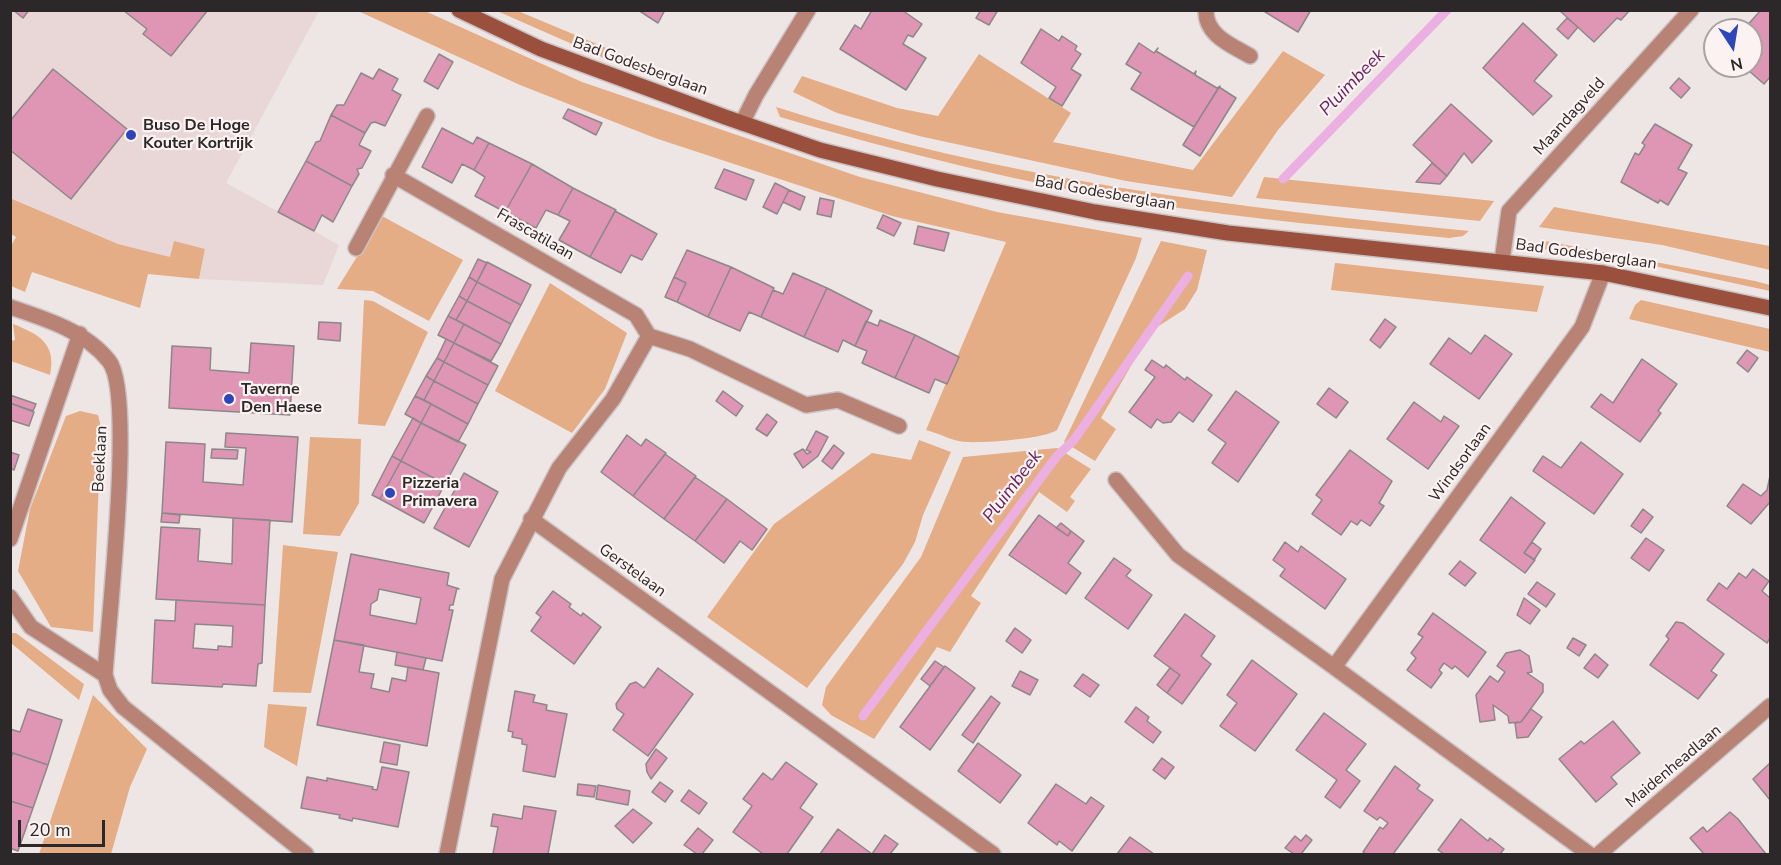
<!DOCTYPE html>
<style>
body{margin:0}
#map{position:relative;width:1781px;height:865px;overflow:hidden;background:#eee5e5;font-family:"Nunito Sans",sans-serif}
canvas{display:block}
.frame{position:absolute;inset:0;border:12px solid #2c2829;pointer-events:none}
.north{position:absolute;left:1703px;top:18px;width:60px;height:60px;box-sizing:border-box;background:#fcf2f2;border:2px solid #a9a1a2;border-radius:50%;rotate:168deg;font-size:16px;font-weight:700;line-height:24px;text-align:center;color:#2c2829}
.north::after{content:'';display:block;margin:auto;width:21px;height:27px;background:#2e46b7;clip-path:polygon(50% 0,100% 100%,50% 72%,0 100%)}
.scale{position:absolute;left:18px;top:820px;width:87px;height:27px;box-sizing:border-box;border:3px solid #2c2829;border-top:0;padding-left:8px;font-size:18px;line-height:21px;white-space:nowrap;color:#2c2829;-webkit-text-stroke:4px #fcf2f2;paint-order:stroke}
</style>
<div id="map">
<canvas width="1781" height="865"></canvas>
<div class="frame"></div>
<div class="north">N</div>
<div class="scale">20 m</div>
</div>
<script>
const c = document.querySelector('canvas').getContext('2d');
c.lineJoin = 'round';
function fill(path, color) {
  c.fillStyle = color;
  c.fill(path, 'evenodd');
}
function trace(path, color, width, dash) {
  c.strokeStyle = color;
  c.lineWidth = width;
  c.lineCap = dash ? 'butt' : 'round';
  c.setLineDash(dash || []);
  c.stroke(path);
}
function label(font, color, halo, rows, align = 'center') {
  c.font = font + ' "Nunito Sans",sans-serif';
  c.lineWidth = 4.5;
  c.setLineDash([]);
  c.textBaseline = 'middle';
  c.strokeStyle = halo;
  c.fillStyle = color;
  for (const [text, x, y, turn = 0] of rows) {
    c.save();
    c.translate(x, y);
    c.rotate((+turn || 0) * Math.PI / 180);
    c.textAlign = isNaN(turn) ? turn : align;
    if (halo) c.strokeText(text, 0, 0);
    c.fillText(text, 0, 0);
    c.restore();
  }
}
const built = new Path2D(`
 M11,11H319L226,183L339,245L323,285L199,279L205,249L170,258L118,244L11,198Z`);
const green = new Path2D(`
 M358,11H425L582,82L860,177L997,212L1142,238L1136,258L1057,430C1044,439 985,443 966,442C954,442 939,433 926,430L1006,242L892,216L655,138L520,85Z
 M497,11H518L635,60L629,69Z
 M1283,51L1325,75L1278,130L1232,197L1126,181L919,136L837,113L793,92L802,76L897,108L938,116L979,54L1071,113L1053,142L1193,170Z
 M776,107C1004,180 1232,207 1469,231L1463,236L1449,238C1349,228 1250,219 1151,204C1025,184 902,153 780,117Z
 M1264,177L1283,179L1494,201L1480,221L1256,198Z
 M10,198L118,244L170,257L174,241L205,249L199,279L148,274L140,308L32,272L25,292L11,286V246L16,237L11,234Z
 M1554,207L1770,246V270L1662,245L1539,227Z
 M382,216L463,260L429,321L373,291L337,289Z
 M1161,241L1207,250L1197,290L1185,309L1151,331L1101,418L1116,429L1095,461L1064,442Z
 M1545,241L1755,281L1770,285V291L1650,265L1543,249Z
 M1335,263H1336L1544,286L1537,312L1331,290Z
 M550,283L627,333L605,389L572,433L495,391Z
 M364,300L373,301L428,332L385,426L358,424Z
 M1641,300L1770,329V352L1629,319L1635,305Z
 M13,324C38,334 57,343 50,375L11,361V341L15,340Z
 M80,411L98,415L101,427L93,632L51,627L18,571L30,509L66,416Z
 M310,437L361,439L359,503L340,536L303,534Z
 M919,440L951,452L923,515L915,542L903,564L807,688L707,617L774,524L872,453L911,460Z
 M1057,448L1091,469L1070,497L1075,501L1067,512L1039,492L971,596L981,603L950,652L937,647L874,739L831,715L822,705L826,687L921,557L963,457Z
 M283,545L338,552L311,693L273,692Z
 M11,633H16L84,684L79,700L11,643Z
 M93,695L147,749L130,787L111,854H39Z
 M268,704L307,707L297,766L264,747Z`);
const stream = new Path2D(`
 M1283,179L1447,10
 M863,716L1057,456L1074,440L1188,276`);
const building = new Path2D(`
 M13,10H29L23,18Z
 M123,10H208L171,56L143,34L147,29Z
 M638,10H665L658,23Z
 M872,10H902L922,24L913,37L908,35L903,44L926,58L906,90L840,49L855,25L861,29Z
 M981,10H998L989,25L976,18Z
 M1262,10H1311L1298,32Z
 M1559,10H1630L1621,20L1617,18L1594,42Z
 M1761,10H1770V77L1764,84L1748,70L1762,54L1751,45V30H1743Z
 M1567,18L1578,27L1568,39L1557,29Z
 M1523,23L1557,55L1534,81L1552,96L1533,115L1483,68Z
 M1041,29L1059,41L1062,36L1077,46L1075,50L1081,54L1071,69L1081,75L1062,106L1049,98L1056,87L1021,63Z
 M1139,43L1154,53L1158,48L1156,51L1194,74L1196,71L1195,75L1217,88L1220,86L1194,127L1131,89L1141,73L1126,64Z
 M439,54L453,62L438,89L424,81Z
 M53,69L127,129L71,199L10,150V121Z
 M379,69L398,79L392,90L401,95L385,126L375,122L371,123L365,133L331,115L337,105H344L361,73L373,79Z
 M1679,78L1690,88L1681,98L1670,88Z
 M1219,87L1236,98L1200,156L1183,145Z
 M1451,104L1492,141L1472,163L1464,153L1447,176L1413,145Z
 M568,109L602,123L596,135L563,118Z
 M331,115L365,133L359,145L371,151L362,168L357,169L359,174L352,186L306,161L316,142L320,141Z
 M1655,124L1692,145L1678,169L1687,173L1668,205L1660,200L1658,203L1621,182L1635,153L1639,155L1645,145L1642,143Z
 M442,128L473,144L477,137L489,143L474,170L462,164L452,183L422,167Z
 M489,143L532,164L505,212L475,196L485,177L474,170Z
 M306,161L352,186L333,222L322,215L314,231L278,212Z
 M1432,163L1447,176L1440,184L1416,182Z
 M532,164L573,188L558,215L546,210L536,228L505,212Z
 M724,169L754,180L746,200L715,188Z
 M775,183L789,190L777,214L763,207Z
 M573,188L616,210L590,257L559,240L570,221L558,215Z
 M789,190L805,197L800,210L783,202Z
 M820,198L834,201L831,217L817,214Z
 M615,211L657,234L642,260L631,255L621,273L590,257Z
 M883,215L901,223L894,236L877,228Z
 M918,226L949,233L944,251L914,244Z
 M687,250L731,267L708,317L677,302L686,283L674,277Z
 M478,259L487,263L477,282L469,277Z
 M487,262L531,285L521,305L477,282Z
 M731,267L774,288L761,317L749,312L740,331L708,317Z
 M793,273L827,288L804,337L761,317L773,290L783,294Z
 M469,277L477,282L467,301L459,296Z
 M674,277L686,283L677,302L665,297Z
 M477,282L521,305L511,324L467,301Z
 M827,288L872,311L855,346L843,340L838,352L804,337Z
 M459,296L467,301L456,320L448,316Z
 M467,301L511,324L501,344L456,320Z
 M448,316L464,324L454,343L438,335Z
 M1385,319L1396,327L1380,348L1370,340Z
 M880,320L915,335L895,378L862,363L867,351L855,346L866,321L878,326Z
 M319,322L341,323L340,341L318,339Z
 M464,324L501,344L491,361L454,343Z
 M915,335L959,357L947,384L935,379L929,393L895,378Z
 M1485,335L1512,354L1479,399L1430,364L1449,338L1471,354Z
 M446,339L454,343L444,362L437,358Z
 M251,343L294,346L290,415L169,408L172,346L211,348L210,370L249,373Z
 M454,343L498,366L488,385L444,362Z
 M1747,350L1758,358L1748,372L1737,363Z
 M437,358L444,362L434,381L426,376Z
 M1642,359L1677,384L1658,411L1661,413L1640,442L1591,407L1601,394L1613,403Z
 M1152,360L1164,368L1166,365L1185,380L1187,377L1212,395L1193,422L1179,412L1171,422L1163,423L1157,419L1151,428L1129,412L1155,377L1145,370Z
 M444,362L488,385L478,404L434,381Z
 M426,376L434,381L424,400L415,396Z
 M434,381L478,404L468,424L424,400Z
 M1329,388L1348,402L1336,418L1317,404Z
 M723,391L743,406L736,416L716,401Z
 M1236,391L1279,422L1238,482L1212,463L1226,443L1208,430Z
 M10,395L36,404L33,411L10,403Z
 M415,396L431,404L421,423L405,414Z
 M1414,402L1441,422L1444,416L1459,426L1428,469L1387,439Z
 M10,403L34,412L29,426L10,420Z
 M431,404L468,424L458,442L421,423Z
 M767,414L777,422L767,436L756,429Z
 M413,418L421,423L401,461L392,456Z
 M421,423L466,445L445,484L401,461Z
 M816,431L828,437L818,456L803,468L794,454L803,449L807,454L811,452L806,450Z
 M226,433L298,437L292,522L162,513L166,442L205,444L203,482L243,485L246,448L225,447Z
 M627,435L641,446L646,439L666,453L633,496L601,472Z
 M1581,442L1623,474L1594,514L1533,471L1543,456L1561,468Z
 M834,445L844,453L832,469L822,461Z
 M212,449L238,450L237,459L211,458Z
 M1350,450L1392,481L1379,503L1384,506L1370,526L1361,520L1357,525L1351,521L1341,535L1312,514L1322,500L1316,495Z
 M10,452L19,455L14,470L10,468Z
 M665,454L696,476L664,519L633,496Z
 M392,456L401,461L380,499L372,495Z
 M401,461L445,484L424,523L380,499Z
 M464,473L498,492L469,547L434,528Z
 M1770,476V502L1751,524L1727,506L1743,484L1761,496L1767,490Z
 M695,477L727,499L695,541L664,519Z
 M1511,497L1545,523L1524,553L1535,560L1525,573L1480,540Z
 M727,499L767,529L752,550L740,541L724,563L695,541Z
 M1643,509L1653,517L1641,533L1631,526Z
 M162,513L180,515L179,523L161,522Z
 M1039,515L1068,536L1071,531L1084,541L1068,563L1081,573L1066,594L1009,555Z
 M233,518L270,520L265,605L156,599L161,527L200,529L198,561L232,564Z
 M1061,523L1071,531L1068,536L1056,528Z
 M1646,538L1664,550L1649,571L1631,558Z
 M1285,542L1298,552L1301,546L1346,579L1325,609L1280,576L1285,569L1273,560Z
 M1532,542L1541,549L1534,560L1524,553Z
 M351,554L449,573L447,585L459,589L457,588L453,605H450L449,610H453L442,661L334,640ZM379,589L421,598L416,624L370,615L371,604L377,600Z
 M1114,558L1131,570L1126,576L1152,595L1128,629L1085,598Z
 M1460,561L1476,573L1465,586L1449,574Z
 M1753,569L1769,581L1762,591L1770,598V638L1767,643L1707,600L1719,583L1727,589L1739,573L1746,578Z
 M1537,582L1555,594L1546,607L1528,594Z
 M553,591L571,604L569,607L581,616L583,613L601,627L574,664L531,631L541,617L536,613Z
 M1524,598L1540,610L1530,624L1517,615Z
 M176,600L265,605L262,663L258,664L256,686L223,684L222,687L152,683L155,620L175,621ZM195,624L233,626L232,647L218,646V650L193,648Z
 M1433,613L1486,652L1468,677L1455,666L1452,669L1444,663L1439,670L1442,673L1431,688L1407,670L1416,658L1411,653L1423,637L1418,634Z
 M1185,614L1215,636L1201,656L1211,664L1182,704L1167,693L1180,675L1154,656Z
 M1676,622L1683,623L1724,654L1711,671L1717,675L1698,699L1650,665L1669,639L1666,636Z
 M1015,628L1031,640L1022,653L1006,641Z
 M1573,638L1586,645L1579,656L1567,648Z
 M334,640L364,645L359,672L374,674L371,688L389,692L392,678L406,681L408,667L439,673L427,746L317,725Z
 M1520,650L1529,656L1532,672L1527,673L1543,684V692L1521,722L1509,723L1508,716L1493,705L1495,720L1480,722L1476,695L1490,676L1498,682L1505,672L1497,666L1506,653Z
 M397,652L426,658L423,670L395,665Z
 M1595,654L1608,665L1598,678L1584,668Z
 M1252,660L1297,694L1255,751L1220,726L1237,703L1227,695Z
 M935,661L944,667L930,686L921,679Z
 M945,666L975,688L930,750L900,727Z
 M658,668L693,694L648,756L613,730L624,714L617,709L616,704L630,684L636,682L644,688Z
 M1170,668L1180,675L1167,693L1157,685Z
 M1020,671L1038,680L1030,695L1012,686Z
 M1083,674L1099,685L1090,697L1074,686Z
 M515,691L535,695L533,702L547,705L546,710L567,714L555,777L523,771L527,745L522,744V739L512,737L513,732L508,731Z
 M991,696L1000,703L973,743L962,735Z
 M1136,707L1149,717L1147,721L1161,732L1153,743L1125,722Z
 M28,709L62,720L48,765L10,752V729L20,732Z
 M1531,709L1542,717L1528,737L1517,738L1515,723L1521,722Z
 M1324,713L1366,744L1346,770L1360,781L1340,808L1325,797L1337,780L1296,750Z
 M1613,721L1640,753L1611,777L1617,784L1596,802L1559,759L1581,741L1584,744Z
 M384,742L400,745L397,765L380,762Z
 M978,743L1021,775L1000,803L958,771Z
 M656,749L667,758L651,779L647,772L646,764Z
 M13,753L48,765L33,808L10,801V760Z
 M1162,758L1174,767L1165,779L1153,770Z
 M786,762L817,784L800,808L813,817L787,854H763L733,832L752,806L743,799L763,773L772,780Z
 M1770,763V800L1753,779Z
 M1395,766L1420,785L1417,789L1433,800L1393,854H1366L1363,852L1380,827L1383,829L1388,823L1380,817L1377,820L1364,811Z
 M382,767L409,772L398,827L353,818L352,821L339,818L340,815L301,808L307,777L327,781V778L373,787L372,789L377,790Z
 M660,782L673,791L665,802L652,792Z
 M578,784L596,786L594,797L577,795Z
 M1056,784L1086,804L1091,797L1104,806L1072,851L1059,841L1057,845L1028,823Z
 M598,785L630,791L628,805L596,799Z
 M689,790L707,803L699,814L681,801Z
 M10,801L33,808L18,851L10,848Z
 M524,806L556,811L548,854H493L498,827L491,826L493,814L522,819Z
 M633,809L652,823L633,843L615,826Z
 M1730,812L1738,819L1766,854H1704L1690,838L1703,827L1707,832Z
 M1461,819L1488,841L1490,838L1504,849L1500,854H1444L1438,850Z
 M698,828L713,840L702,854H697L684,845Z
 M838,829L872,854L885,835L898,844L890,854H820Z
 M1306,835L1312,840L1301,854H1294L1285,848L1295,836L1301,841Z
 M1130,837L1154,854H1117Z`);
const street = new Path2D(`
 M1206,10C1205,35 1231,45 1250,56
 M742,123L756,95L808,10
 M393,175L636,315L649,336
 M356,248L427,116
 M1502,261L1509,211L1691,10
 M10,307C46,319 85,331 109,361C135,393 108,622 105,675L110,690L123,707L306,854
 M1116,480L1178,555L1334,667
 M531,519L993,854
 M10,539L80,334
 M10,597L31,627L105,675
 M447,854L502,579L559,468L613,399L649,336L690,349L806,405L838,400L899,426
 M1589,854L1334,667L1582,327L1603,273
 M1599,854L1770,706`);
const secondary = new Path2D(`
 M459,10L541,49L725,117L820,150L937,179L1095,212L1228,233L1603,273L1770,308`);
const markers = [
 [131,135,6,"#2e46b7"],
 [229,399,6,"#2e46b7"],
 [390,493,6,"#2e46b7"]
];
const streetNames = [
 ["Bad Godesberglaan",640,67,20],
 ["Maandagveld",1570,117,-48],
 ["Bad Godesberglaan",1105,194,10],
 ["Frascatilaan",535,235,30],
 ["Bad Godesberglaan",1586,255,8],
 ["Beeklaan",101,459,-87],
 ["Windsorlaan",1461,463,-54],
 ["Gerstelaan",632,571,36],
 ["Maidenheadlaan",1674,767,-40]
];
const poiNames = [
 ["Buso De Hoge",143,126],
 ["Kouter Kortrijk",143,144],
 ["Taverne",241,390],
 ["Den Haese",241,408],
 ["Pizzeria",402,484],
 ["Primavera",402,502]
];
const waterNames = [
 ["Pluimbeek",1353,83,-46],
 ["Pluimbeek",1013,487,-53]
];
fill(built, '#e9d7d8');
fill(green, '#e4ad86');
trace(stream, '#ebb0e1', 9);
fill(building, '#de96b4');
trace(building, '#8e8789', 1.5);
trace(street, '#cbc3c3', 18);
trace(secondary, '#cbc3c3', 18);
trace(street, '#b88275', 15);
trace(secondary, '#9b503d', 15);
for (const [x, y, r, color] of markers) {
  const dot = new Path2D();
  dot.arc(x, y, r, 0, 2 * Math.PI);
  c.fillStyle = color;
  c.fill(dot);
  trace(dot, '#fcf2f2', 2);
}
label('16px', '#2c2829', '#fcf2f2', streetNames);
label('bold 16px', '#2c2829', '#fcf2f2', poiNames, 'left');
label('italic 18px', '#621f5b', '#fcf2f2', waterNames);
</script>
